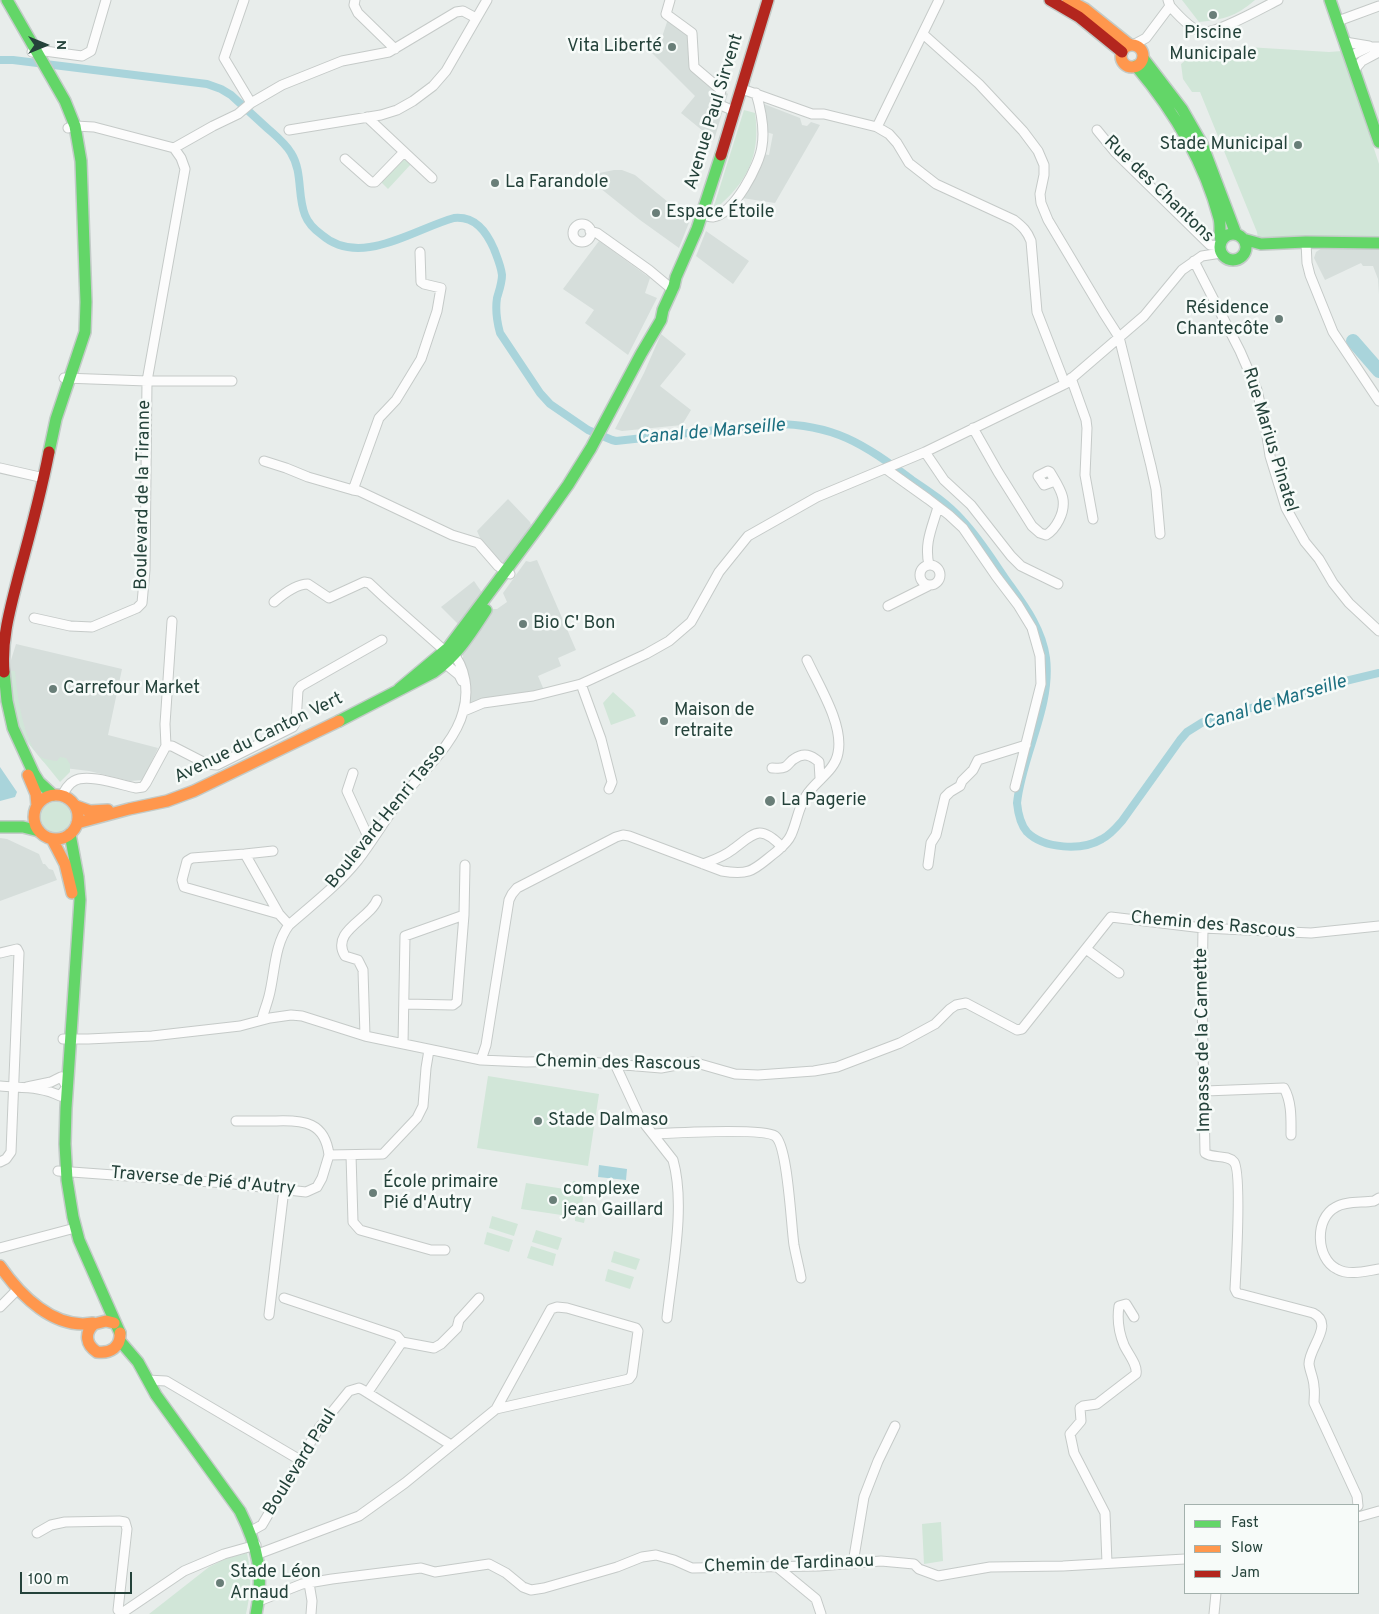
<!DOCTYPE html>
<meta charset="utf-8">
<style>
body{margin:0}
#map{position:relative;width:1379px;height:1614px;overflow:hidden;background:#e8edeb;font-family:Overpass,sans-serif}
canvas{display:block}
.legend{position:absolute;left:1184px;top:1504px;width:175px;height:90px;box-sizing:border-box;background:#f7fbf9;border:1px solid #a3b1ad;margin:0;padding:6px 9px;list-style:none;font-size:15px;color:#24423a}
.legend li{display:flex;align-items:center;gap:10px;height:25px}
.legend b{width:25px;border:1px solid #a3b1ad}
.north{position:absolute;left:20px;top:20px;width:50px;height:50px;-webkit-text-stroke:4px #f7fbf9;paint-order:stroke;rotate:90deg;font-size:14px;font-weight:700;line-height:20px;text-align:center;color:#24423a}
.north::after{content:'';display:block;margin:auto;width:18px;height:22px;background:#24423a;clip-path:polygon(50% 0,100% 100%,50% 72%,0 100%)}
.scale{position:absolute;left:20px;top:1572px;width:112px;height:22px;box-sizing:border-box;border:2px solid #24423a;border-top:0;padding-left:6px;font-size:15px;line-height:18px;white-space:nowrap;color:#24423a;-webkit-text-stroke:4px #f7fbf9;paint-order:stroke}
</style>
<div id="map">
<canvas width="1379" height="1614"></canvas>
<ul class="legend">
<li><b style="height:6px;background:#63d668"></b>Fast</li>
<li><b style="height:6px;background:#ff974d"></b>Slow</li>
<li><b style="height:6px;background:#b3261e"></b>Jam</li>
</ul>
<div class="north">N</div>
<div class="scale">100 m</div>
</div>
<script>
const c = document.querySelector('canvas').getContext('2d');
c.lineJoin = 'round';
function fill(path, color) {
  c.fillStyle = color;
  c.fill(path, 'evenodd');
}
function trace(path, color, width, dash) {
  c.strokeStyle = color;
  c.lineWidth = width;
  c.lineCap = dash ? 'butt' : 'round';
  c.setLineDash(dash || []);
  c.stroke(path);
}
function label(font, color, halo, rows, align = 'center') {
  c.font = font + ' Overpass,sans-serif';
  c.lineWidth = 5;
  c.setLineDash([]);
  c.textBaseline = 'middle';
  c.strokeStyle = halo;
  c.fillStyle = color;
  for (const [text, x, y, turn = 0] of rows) {
    c.save();
    c.translate(x, y);
    c.rotate((+turn || 0) * Math.PI / 180);
    c.textAlign = isNaN(turn) ? turn : align;
    if (halo) c.strokeText(text, 0, 0);
    c.fillText(text, 0, 0);
    c.restore();
  }
}
const built = new Path2D(`
 M670,13L696,31L699,67L728,94L714,140L681,113L695,96L651,52L662,42L663,34Z
 M764,104L800,118L802,125L807,126L811,122L820,125L775,203L742,198L756,176L763,154L769,155L773,134L766,132Z
 M614,170H622L635,175L690,220L679,248L640,220L585,176Z
 M706,231L749,261L733,284L696,256Z
 M599,241L650,278L645,293L657,298L628,355L585,323L594,310L563,289Z
 M1379,247V294L1378,279L1373,266H1363L1361,263L1325,280L1314,258L1316,252L1322,248Z
 M661,334L686,354L660,386L691,410L682,425L622,431L615,429L644,373Z
 M508,499L530,522L531,525L503,566L482,542L477,531Z
 M537,560L576,650L558,658L561,666L538,676L544,690L494,697L475,704L469,702V679L463,659V652L492,609H497L507,602L503,593L526,561L530,562Z
 M474,581L483,594L471,611L458,624L441,607Z
 M16,644L122,669L108,735L158,748L143,780L130,781L89,771L48,766L41,759L21,734L14,704L9,671H11V660Z
 M0,838L7,839L39,854L43,864H45L49,869L53,870L57,880L0,901Z`);
const green = new Path2D(`
 M1182,0H1255C1235,17 1225,19 1199,22Z
 M1247,47L1329,52L1342,51L1379,164V237L1299,236L1258,238L1257,232L1200,92H1192L1183,79L1181,64L1192,55L1215,50Z
 M744,110L755,113C761,156 747,183 714,210L713,209Z
 M405,155L412,163L388,189L380,181Z
 M9,671H15C17,693 23,743 41,757C45,760 52,760 57,761L60,757L66,758L70,764V772L60,782L21,734L14,704Z
 M613,692L633,710L636,716L611,725L603,703Z
 M41 817a15 15 0 1 1 30 0a15 15 0 1 1-30 0Z
 M488,1076L599,1094L588,1166L477,1148Z
 M573,1181L579,1182L578,1191L584,1192L580,1217L585,1218L584,1223L575,1221V1217L521,1209L526,1183L571,1190Z
 M492,1216L518,1224L514,1236L489,1228Z
 M536,1230L562,1238L558,1250L532,1242Z
 M487,1232L513,1240L509,1252L484,1244Z
 M531,1246L556,1254L553,1266L527,1258Z
 M614,1251L640,1259L636,1270L611,1262Z
 M608,1269L634,1277L630,1289L605,1281Z
 M941,1522L943,1561L924,1564L922,1524Z
 M247,1553C252,1576 251,1591 246,1614H149L209,1567L225,1559Z`);
const water = new Path2D(`
 M0,767L17,792L15,797L0,801Z
 M599,1165L627,1169L626,1180L598,1177Z`);
const canal = new Path2D(`
 M0,60H13L207,84L221,89L231,95C243,106 255,117 267,128C276,136 285,143 291,153C303,172 297,195 305,215C308,223 315,230 322,235C360,268 414,229 454,218C475,216 486,231 494,249C497,257 501,266 502,275C502,283 499,291 497,298C495,311 497,322 500,333L540,393L550,404L588,430L612,440L616,441L771,424C833,423 864,444 912,480C930,492 948,504 962,520C980,539 993,561 1007,581C1024,605 1042,628 1046,658C1052,707 1022,755 1017,803C1018,813 1020,824 1027,832C1044,849 1082,851 1102,839C1110,835 1116,828 1122,821L1180,740L1187,732L1203,722L1333,684L1379,673`);
const river = new Path2D(`
 M1353,341L1379,371`);
const street = new Path2D(`
 M244,0L224,58L251,103
 M355,0L354,5L358,13L395,49
 M670,0L666,14L692,33L694,67L721,90L718,104L734,111
 M1170,6C1177,14 1193,31 1203,32C1216,34 1264,7 1278,0
 M1338,21L1379,6
 M923,34L979,84L1023,131L1038,151L1044,165V175L1040,194L1041,203L1048,220L1103,312L1119,337L1151,466L1156,489L1160,534
 M1345,42L1369,46
 M1133,45L1146,38L1170,6L1168,0
 M32,52L37,50L82,56L91,51L106,0
 M1350,56L1369,47H1379
 M1355,69L1362,61L1379,52
 M742,89L812,114H824L877,127L889,134L897,143L909,163L936,184L1014,220C1023,227 1027,231 1031,241L1037,312L1065,384
 M367,117L432,178
 M877,127L939,0
 M68,128L75,126L94,127L174,148L213,126L238,114L251,103L282,85L342,61L389,52L456,12L463,11L476,18
 M289,130L381,115L397,110L413,101L433,86L446,71L487,0
 M1097,130L1115,152L1210,245L1220,246
 M174,148L181,158L185,169L147,381H232
 M345,159L371,182H375L404,152
 M702,214C706,216 709,217 713,217C733,215 760,165 762,146C765,129 761,110 756,93
 M573 233a9 9 0 1 1 18 0a9 9 0 1 1-18 0Z
 M590,231L597,233L649,270L673,290
 M1306,242L1307,263L1310,275L1333,332L1379,401
 M420,252L421,282L424,284L441,288L437,311L421,359L396,400L379,418L353,490L359,491L452,535L478,543L498,566L510,574
 M1194,261L1240,351L1257,390L1266,430L1270,456L1286,508L1305,542L1319,559L1333,583L1349,603L1379,631
 M1071,378L1086,420L1087,428L1085,475L1093,519
 M973,428L998,472L1032,526L1040,533L1046,535C1053,531 1056,526 1059,520C1069,500 1060,489 1050,472L1048,471L1038,476L1044,485L1055,481
 M925,452L944,480L971,505L1011,556L1021,566L1058,584
 M264,461L286,468L308,477L353,490
 M0,468L44,478
 M886,469L928,499L949,515L963,528L996,576L1018,605L1032,628L1040,656L1041,684L1015,787
 M920 575a10 10 0 1 1 20 0a10 10 0 1 1-20 0Z
 M929,565C924,543 932,528 938,507
 M274,602C282,595 296,584 308,584L329,598L364,582L369,583L385,598L445,651
 M888,606L928,586
 M34,618L70,626L92,627L137,608L142,603L145,570L147,381L64,378
 M442,661L459,675L462,681
 M581,684L601,739L612,782L609,789
 M464,711L483,703L533,696L581,684L646,654L669,641L691,622L719,572L748,536L817,497L925,452L1065,384L1144,316L1182,270L1202,256L1221,253
 M166,746H172L207,764L217,765L293,727L296,722L298,690L301,686L382,640
 M772,768C777,768 781,769 785,767C789,765 790,761 794,759C804,752 811,755 819,762L820,778
 M353,773L347,791L370,841
 M62,796C65,790 68,784 74,781C87,773 121,785 136,788L143,787L146,783L166,746L165,724L172,621
 M245,854L273,851
 M703,864C713,860 723,857 732,850C754,834 759,823 782,847
 M928,865L931,843L936,835L945,797L950,792L960,786L962,781L973,770L978,760L1026,745
 M279,914L184,887L182,880L187,861L192,858L245,854L279,914L289,925
 M1203,928L1202,998L1205,1153C1213,1159 1227,1154 1234,1162C1242,1171 1236,1270 1235,1289L1237,1293L1313,1313C1335,1324 1309,1347 1309,1364C1310,1372 1314,1379 1314,1387C1315,1392 1314,1398 1314,1403L1357,1496L1358,1506
 M1086,949L1119,973
 M0,953L17,949L19,953L11,1152L6,1159L0,1162
 M405,1004L453,1005L457,1002L464,915L465,865
 M262,1019C264,1011 267,1004 269,996C275,973 274,945 289,925C313,904 338,885 358,860C374,839 387,816 404,795C423,771 455,743 463,712C469,692 466,667 451,651
 M365,1036L363,970L358,960L345,956C330,931 370,919 377,900
 M63,1039H88L152,1036L240,1026L270,1018L291,1015L302,1016L365,1036L481,1060L526,1062L576,1061L661,1068L693,1062L735,1074L758,1075L814,1071L837,1067L900,1043L935,1024L950,1009L956,1005L966,1003L1017,1030L1022,1029L1111,917L1203,928L1311,933L1379,926
 M403,1044L405,936L464,915
 M481,1060L486,1045L509,900L512,894L517,888L616,837L623,835L629,836L722,871C752,876 754,869 776,852C782,847 788,842 791,835C797,822 798,808 806,796C815,781 835,771 838,753C844,725 819,686 807,660
 M615,1064L640,1118L673,1160C686,1206 672,1271 667,1318
 M0,1086C20,1088 41,1086 60,1096L67,1087L61,1077L51,1082L27,1087
 M1205,1091L1284,1088C1292,1102 1291,1120 1291,1135
 M236,1121C249,1121 263,1121 276,1121C304,1120 325,1122 329,1155
 M653,1134C672,1133 763,1128 775,1136C788,1145 791,1226 794,1245C796,1256 799,1267 801,1278
 M351,1155L353,1222L360,1230L431,1250H445
 M58,1171L225,1183L306,1192L317,1187L322,1178L329,1155L383,1154L417,1118L423,1106L426,1068L429,1050
 M1379,1198L1374,1201C1362,1203 1346,1201 1336,1207C1314,1218 1316,1259 1337,1269C1349,1276 1366,1271 1379,1269
 M0,1248L75,1228
 M284,1298L397,1336L402,1342
 M0,1307L14,1293
 M269,1315L284,1189
 M147,1380L166,1381L300,1460
 M368,1392L402,1342L434,1348L441,1344L457,1328L459,1320L479,1298
 M1358,1517L1379,1511
 M251,1531L262,1525L319,1428L349,1391L359,1388L363,1390L451,1445
 M37,1533L51,1525L65,1522L119,1521L125,1522L127,1529L118,1610L120,1612L122,1613L184,1571L224,1554L256,1545
 M258,1554L359,1516L405,1483L496,1409L551,1309L557,1307L567,1308L636,1328L638,1331L632,1375L629,1379L496,1409
 M853,1563L864,1497L878,1461L895,1426
 M1107,1563L1105,1513L1074,1453L1070,1434L1081,1421L1080,1408L1083,1406L1097,1404L1136,1374C1138,1365 1128,1354 1124,1345C1119,1333 1117,1319 1119,1306L1126,1304L1134,1317
 M776,1566L816,1599L821,1614
 M309,1583L312,1601L311,1614
 M259,1601L302,1584L332,1579L421,1568L435,1572L489,1564L506,1573L523,1587L531,1590L544,1588L617,1567L642,1557L656,1555L674,1560L692,1568L819,1566L881,1561L914,1564L919,1569L938,1576L990,1567L1063,1566L1185,1559
 M1214,1614L1216,1593`);
const fast = new Path2D(`
 M7,0L65,101L75,126L81,161L86,302L85,332L56,419L49,452
 M1330,0L1379,142
 M1143,58L1182,109L1202,144L1236,234
 M1136,66C1174,111 1204,161 1219,218C1221,225 1219,233 1221,241
 M1220 247a13 13 0 1 1 26 0a13 13 0 1 1-26 0Z
 M1243,239L1261,244L1306,242L1379,243
 M4,672L7,701L13,728L34,774L39,782L53,795
 M399,689L448,648L539,526L568,485L591,448L641,354L661,320L663,310L674,286L676,277L697,229L721,155
 M339,721L434,672C457,656 471,633 486,610
 M0,827H23L39,831
 M70,834L78,877L80,900L66,1108L65,1144L67,1180L73,1217L79,1240L120,1333
 M120,1341L138,1362L156,1395L240,1511C258,1547 264,1574 256,1614`);
const slow = new Path2D(`
 M1068,0L1085,9L1130,45
 M1121 56a11 11 0 1 1 22 0a11 11 0 1 1-22 0Z
 M28,775L36,794L37,806
 M34 817a22 22 0 1 1 44 0a22 22 0 1 1-44 0Z
 M76,806L90,811L108,810
 M77,823L129,809L167,801L194,791L339,721
 M52,839L65,864L72,893
 M0,1266C20,1295 54,1330 93,1323
 M114,1323L106,1321L94,1324C84,1333 86,1345 97,1352C110,1354 121,1347 120,1333`);
const jam = new Path2D(`
 M1050,0L1079,17L1122,52
 M721,155L768,0
 M4,672C1,638 11,606 19,574C30,534 41,493 49,452`);
const markers = [
 [1213,15,5,"#697e78"],
 [672,47,5,"#697e78"],
 [1298,145,5,"#697e78"],
 [495,183,5,"#697e78"],
 [656,213,5,"#697e78"],
 [1279,319,5,"#697e78"],
 [523,624,5,"#697e78"],
 [53,689,5,"#697e78"],
 [664,721,5,"#697e78"],
 [770,801,6,"#697e78"],
 [538,1121,5,"#697e78"],
 [373,1193,5,"#697e78"],
 [553,1200,5,"#697e78"],
 [220,1583,5,"#697e78"]
];
const poiNames = [
 ["Piscine",1213,34,"center"],
 ["Municipale",1213,55,"center"],
 ["Vita Liberté",662,47,"right"],
 ["Stade Municipal",1288,145,"right"],
 ["La Farandole",505,183],
 ["Espace Étoile",666,213],
 ["Résidence",1269,309,"right"],
 ["Chantecôte",1269,330,"right"],
 ["Bio C' Bon",533,624],
 ["Carrefour Market",63,689],
 ["Maison de",674,711],
 ["retraite",674,732],
 ["La Pagerie",781,801],
 ["Stade Dalmaso",548,1121],
 ["École primaire",383,1183],
 ["Pié d'Autry",383,1204],
 ["complexe",563,1190],
 ["jean Gaillard",563,1211],
 ["Stade Léon",230,1573],
 ["Arnaud",230,1594]
];
const streetNames = [
 ["Avenue Paul Sirvent",715,112,-73],
 ["Rue des Chantons",1158,190,44],
 ["Rue Marius Pinatel",1269,440,73],
 ["Boulevard de la Tiranne",144,495,-89],
 ["Avenue du Canton Vert",259,739,-26],
 ["Boulevard Henri Tasso",387,817,-51],
 ["Chemin des Rascous",1213,926,5],
 ["Impasse de la Carnette",1204,1040,-91],
 ["Chemin des Rascous",618,1064,1],
 ["Traverse de Pié d'Autry",203,1182,5],
 ["Boulevard Paul",301,1463,-58],
 ["Chemin de Tardinaou",789,1565,-2]
];
const waterNames = [
 ["Canal de Marseille",711,433,-5],
 ["Canal de Marseille",1275,704,-17]
];
fill(built, '#d6dedb');
fill(green, '#d1e6d8');
fill(water, '#a9d4db');
trace(canal, '#a9d4db', 8);
trace(river, '#a9d4db', 14);
trace(street, '#c5cac8', 11);
trace(fast, '#c3cbc8', 14);
trace(slow, '#c3cbc8', 14);
trace(jam, '#c3cbc8', 14);
trace(street, '#fcfcfc', 9);
trace(fast, '#63d668', 11);
trace(slow, '#ff974d', 11);
trace(jam, '#b3261e', 11);
for (const [x, y, r, color] of markers) {
  const dot = new Path2D();
  dot.arc(x, y, r, 0, 2 * Math.PI);
  c.fillStyle = color;
  c.fill(dot);
  trace(dot, '#f7fbf9', 2);
}
label('18px', '#24423a', '#f7fbf9', poiNames, 'left');
label('18px', '#24423a', '#f7fbf9', streetNames);
label('italic 19px', '#1c6f80', '#f7fbf9', waterNames);
</script>
